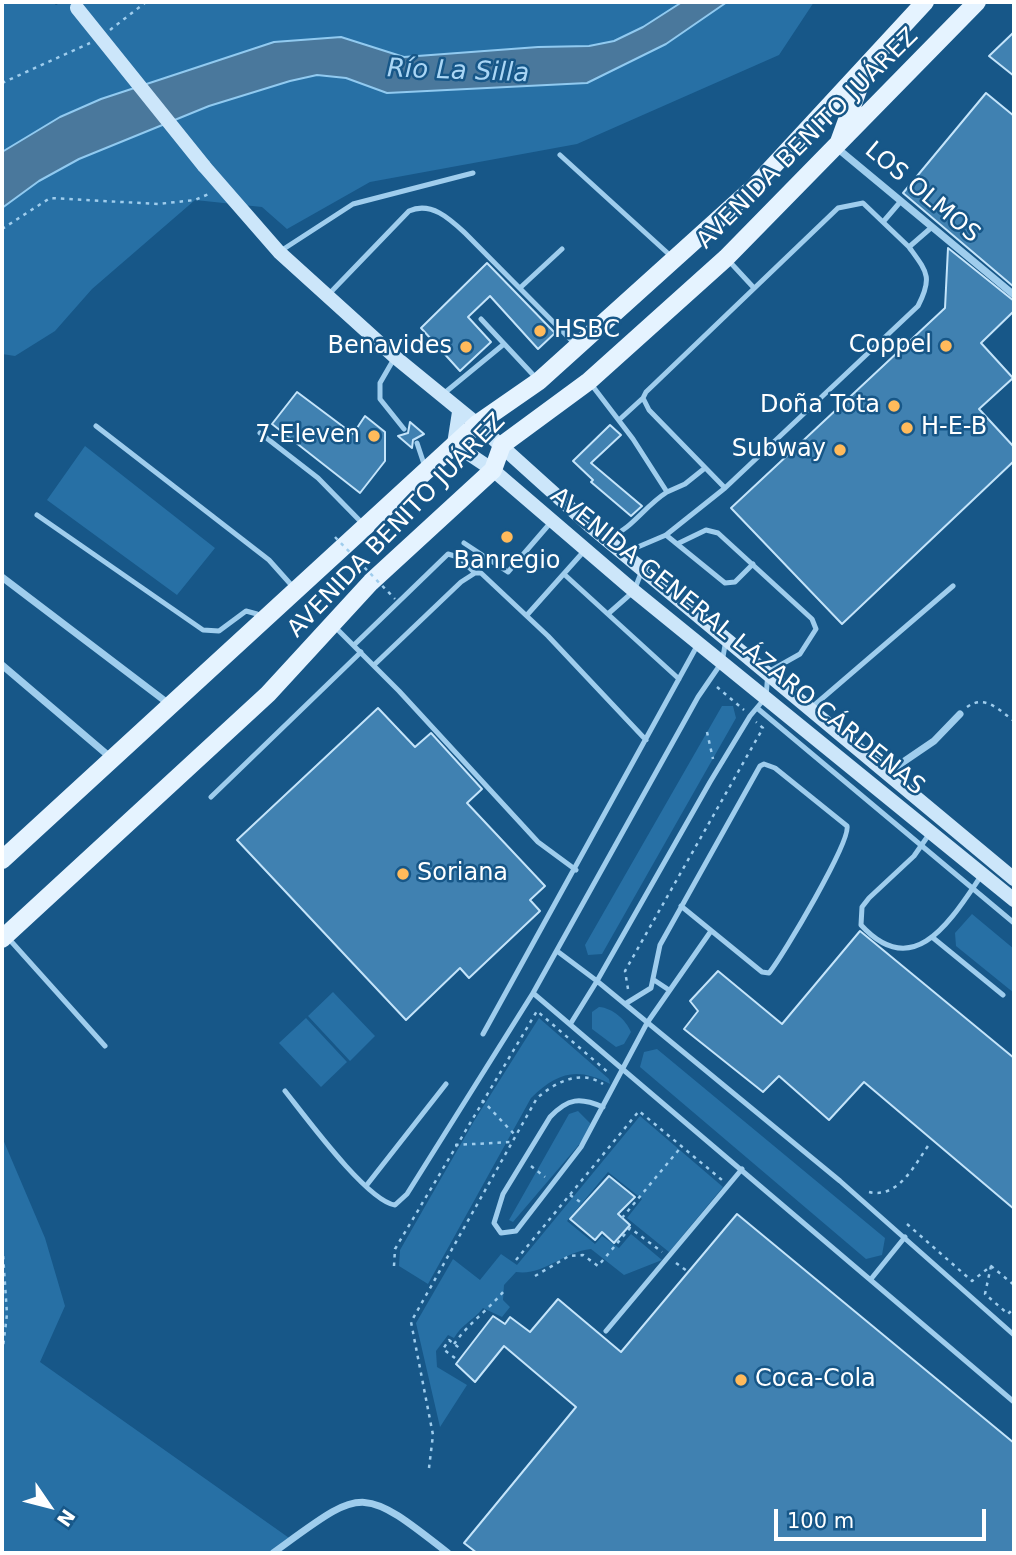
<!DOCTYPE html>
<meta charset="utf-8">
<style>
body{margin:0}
#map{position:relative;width:1016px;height:1555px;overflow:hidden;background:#175788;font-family:"DejaVu Sans",sans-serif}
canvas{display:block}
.frame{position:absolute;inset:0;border:4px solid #fff;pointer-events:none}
.north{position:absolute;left:14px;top:1471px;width:70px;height:70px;-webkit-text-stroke:5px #175788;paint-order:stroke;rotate:125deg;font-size:19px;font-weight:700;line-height:28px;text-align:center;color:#fff}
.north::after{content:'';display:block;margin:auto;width:24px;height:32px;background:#fff;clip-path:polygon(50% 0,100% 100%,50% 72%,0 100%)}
.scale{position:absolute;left:774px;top:1509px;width:212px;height:32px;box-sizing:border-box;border:4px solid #fff;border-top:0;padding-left:9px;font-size:21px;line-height:24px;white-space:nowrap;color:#fff;-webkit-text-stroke:5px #175788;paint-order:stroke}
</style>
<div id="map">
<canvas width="1016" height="1555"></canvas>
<div class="frame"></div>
<div class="north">N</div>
<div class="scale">100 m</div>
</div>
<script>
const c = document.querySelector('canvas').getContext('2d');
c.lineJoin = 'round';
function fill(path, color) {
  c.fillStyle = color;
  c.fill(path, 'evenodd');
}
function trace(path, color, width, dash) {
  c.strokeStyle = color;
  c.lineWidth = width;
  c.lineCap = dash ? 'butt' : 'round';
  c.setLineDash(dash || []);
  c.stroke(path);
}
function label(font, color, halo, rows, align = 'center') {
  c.font = font + ' "DejaVu Sans",sans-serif';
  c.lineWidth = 5;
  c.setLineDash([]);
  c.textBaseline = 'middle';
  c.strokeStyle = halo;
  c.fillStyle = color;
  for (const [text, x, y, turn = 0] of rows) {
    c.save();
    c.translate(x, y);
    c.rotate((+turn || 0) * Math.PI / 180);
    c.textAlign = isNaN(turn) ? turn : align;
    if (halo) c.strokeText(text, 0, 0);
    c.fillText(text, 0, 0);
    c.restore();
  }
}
const green = new Path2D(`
 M2,2H52L56,5L62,2H814L779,55L577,144L370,182L287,229L262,207L195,200L92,289L55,331L15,356L2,354Z
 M85,446L215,548L177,595L47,500Z
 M722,706H733L736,718L602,954L588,955L585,945Z
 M972,914L1014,949V993L956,946L955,933Z
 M333,992L375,1036L350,1061L308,1016Z
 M599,1007C613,1008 626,1020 631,1032L624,1044L616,1047L592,1029V1012Z
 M306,1018L347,1062L321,1087L279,1043Z
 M539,1018L609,1079L610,1084C577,1067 558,1072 531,1098L428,1284L399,1266L400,1250L474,1121Z
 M657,1049L885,1238L882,1255L866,1259L640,1067L644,1052Z
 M578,1111L590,1123L589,1133L513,1222L509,1220L569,1114Z
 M640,1116L723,1187L669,1252L627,1218L642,1199L608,1172L567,1221L595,1244L602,1236L619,1248L631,1234L662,1260L624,1275L591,1249C562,1252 544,1276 516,1272L504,1285L503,1300L510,1307L502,1317L483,1308C474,1320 462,1324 454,1338L448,1335L436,1351L437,1367L467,1385L440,1427L416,1323L453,1259L480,1280L501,1254L517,1265Z
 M2,1137L45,1238L65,1306L40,1362L292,1540L273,1553H2Z`);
const water = new Path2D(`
 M682,2H727L666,44L587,83L387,93L346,78L317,75L290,81L209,106L79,159L39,181L2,208V152L60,117L101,99L274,42L341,37L404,57L538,47L589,46L614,41L643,27Z`);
const building = new Path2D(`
 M1014,32V76L989,56Z
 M986,93L1014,116V287L903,193Z
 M948,248L1014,301V311L981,343L1013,378L979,409L1014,447V461L842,624L731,508L945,308Z
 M487,263L555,333L538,349L490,296L468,317L491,342L460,371L421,328Z
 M297,392L353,434L365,416L385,432V461L360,493L272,424Z
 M410,422L424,434L413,440L412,448L398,436L408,433Z
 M610,425L621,435L591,463L642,506L631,516L591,482L593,480L573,461Z
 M378,708L415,747L431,733L482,789L467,803L545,886L530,900L540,911L469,978L460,968L406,1020L237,840Z
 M860,931L1014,1058V1209L864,1082L829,1120L779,1076L763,1092L684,1029L698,1011L690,1001L718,971L782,1024Z
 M609,1176L635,1197L618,1214L630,1225L614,1243L602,1232L595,1240L570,1219Z
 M737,1214L1014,1443V1553H477L464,1543L576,1407L504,1346L475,1382L456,1364L493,1316L505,1324L510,1317L530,1332L558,1299L621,1352Z`);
const path = new Path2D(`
 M110,30L146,2
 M2,83L90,43
 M2,229L50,198L158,204L195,200L211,193
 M717,687L744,710
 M967,707C985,694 999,710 1014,721
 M707,732L713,759
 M628,989L625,971L763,728L756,722
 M482,1100L515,1135
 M455,1145L511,1142
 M531,1166L545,1177
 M869,1192C899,1199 915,1164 930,1143
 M570,1195L583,1204
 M622,1218L682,1146
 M907,1224L972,1281L991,1266L1014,1285
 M2,1239L7,1314L2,1356
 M516,1260L639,1111L722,1180
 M676,1263L687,1271
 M394,1266L395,1249L537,1011L610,1074
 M991,1266L985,1294L1008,1314L1014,1308
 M535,1276L569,1256L583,1255L598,1266L630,1228L662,1252
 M454,1344C468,1324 488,1310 504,1291
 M455,1358L443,1349L449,1340L462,1350
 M429,1468L433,1435L411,1322L537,1098C556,1082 580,1069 603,1084`);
const lane = new Path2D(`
 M560,155L673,258
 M883,222L901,201
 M279,252L353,204L473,173
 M729,261L754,288
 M521,287L562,249
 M329,294L409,211C431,201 450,219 465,233L575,344
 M481,319L537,379
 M395,357L380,383V399L404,429
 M591,384L633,439L667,492C645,506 633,527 610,538
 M442,395L504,344
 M619,420L643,398
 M96,426L269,560L294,588
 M260,433L318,478L364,525
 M417,443L425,467
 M725,488L649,410L643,398L646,392L838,208L863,203L909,247
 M667,492L685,484L705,468
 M37,515L203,630L219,631L246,611L257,614V620
 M666,535L677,544L706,530L718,533L812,619L816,629L800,654L768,672L766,697L750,716L710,782L597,981L840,1181L1014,1335
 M464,543L508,572L552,521
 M677,544L725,583L735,582L753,564
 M626,552L666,535L725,488L918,306C933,277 927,272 909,247L932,227
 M565,575L679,679
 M609,613L634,591L641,573
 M527,615L585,550
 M335,627L399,691L538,842L576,870
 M726,640L722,662L698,697L533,993L1014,1402
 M354,645L448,554L458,557L475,573
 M374,665L461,582L475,573H481L548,636L646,740
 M757,708L1014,923
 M811,708L953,586
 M211,797L361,652
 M930,833L914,856L869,898L862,907L861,925C914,983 951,920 981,876
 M932,937L1003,995
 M9,939L105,1046
 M557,951L597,981L571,1023
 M654,980L669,990
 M625,1004L651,988L660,945L760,766L764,764L775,768L847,826C851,841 783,956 769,973L762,972L681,906
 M483,1034L697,646
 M285,1091C305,1116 367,1201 395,1205L407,1194L533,993
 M603,1107C580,1097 568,1098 550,1117L503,1194L494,1223L501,1233L516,1231L581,1147L647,1023L711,931
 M366,1186L446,1084
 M871,1279L905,1237
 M606,1331L742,1169`);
const street = new Path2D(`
 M837,148L1014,295
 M2,577L169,704
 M2,665L110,757
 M887,773L934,741L960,714
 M273,1553C363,1488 359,1483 448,1553`);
const secondary = new Path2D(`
 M204,166L279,252L395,357L477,424L589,525L1014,879
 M459,412L454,444L493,470L634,591L1014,900`);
const primary = new Path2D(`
 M839,142L862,79
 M2,860L477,424L539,381L753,188L925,2
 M2,939L268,694L371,582L493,470L502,445L589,381L726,258L977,2`);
const pathBridge = new Path2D(`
 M335,537L395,599`);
const secondaryBridge = new Path2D(`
 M77,8L204,166`);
const markers = [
 [540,331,7,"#ffba5b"],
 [946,346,7,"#ffba5b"],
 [466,347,7,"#ffba5b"],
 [894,406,7,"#ffba5b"],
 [907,428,7,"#ffba5b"],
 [374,436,7,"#ffba5b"],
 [840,450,7,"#ffba5b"],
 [507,537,7,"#ffba5b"],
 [403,874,7,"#ffba5b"],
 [741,1380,7,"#ffba5b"]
];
const streetNames = [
 ["AVENIDA BENITO JUÁREZ",808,139,-45],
 ["LOS OLMOS",922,193,40],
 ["AVENIDA BENITO JUÁREZ",397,526,-46],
 ["AVENIDA GENERAL LÁZARO CÁRDENAS",737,642,39]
];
const poiNames = [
 ["HSBC",554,331,"left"],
 ["Coppel",932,346],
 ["Benavides",452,347],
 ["Doña Tota",880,406],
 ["H-E-B",921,428,"left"],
 ["7-Eleven",360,436],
 ["Subway",826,450],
 ["Banregio",507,562,"center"],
 ["Soriana",417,874,"left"],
 ["Coca-Cola",755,1380,"left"]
];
const waterNames = [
 ["Río La Silla",458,72,2]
];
fill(green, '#2770a5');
fill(water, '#4a789c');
trace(water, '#91caf0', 2);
fill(building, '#4081b1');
trace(building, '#c4e4fa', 2);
trace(path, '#9fcded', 2.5, [3.5, 5]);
trace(lane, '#9fcded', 5);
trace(street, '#9fcded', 7);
trace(secondary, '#cce6fa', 14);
trace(primary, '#e5f3ff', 18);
trace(pathBridge, '#9fcded', 2.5, [3.5, 5]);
trace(secondaryBridge, '#cce6fa', 14);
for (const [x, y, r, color] of markers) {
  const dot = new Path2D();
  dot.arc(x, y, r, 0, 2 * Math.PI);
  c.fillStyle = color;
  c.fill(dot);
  trace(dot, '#175788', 2.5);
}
label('24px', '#fff', '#175788', streetNames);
label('24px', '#fff', '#175788', poiNames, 'right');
label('italic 26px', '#aad6f5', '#175788', waterNames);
</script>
